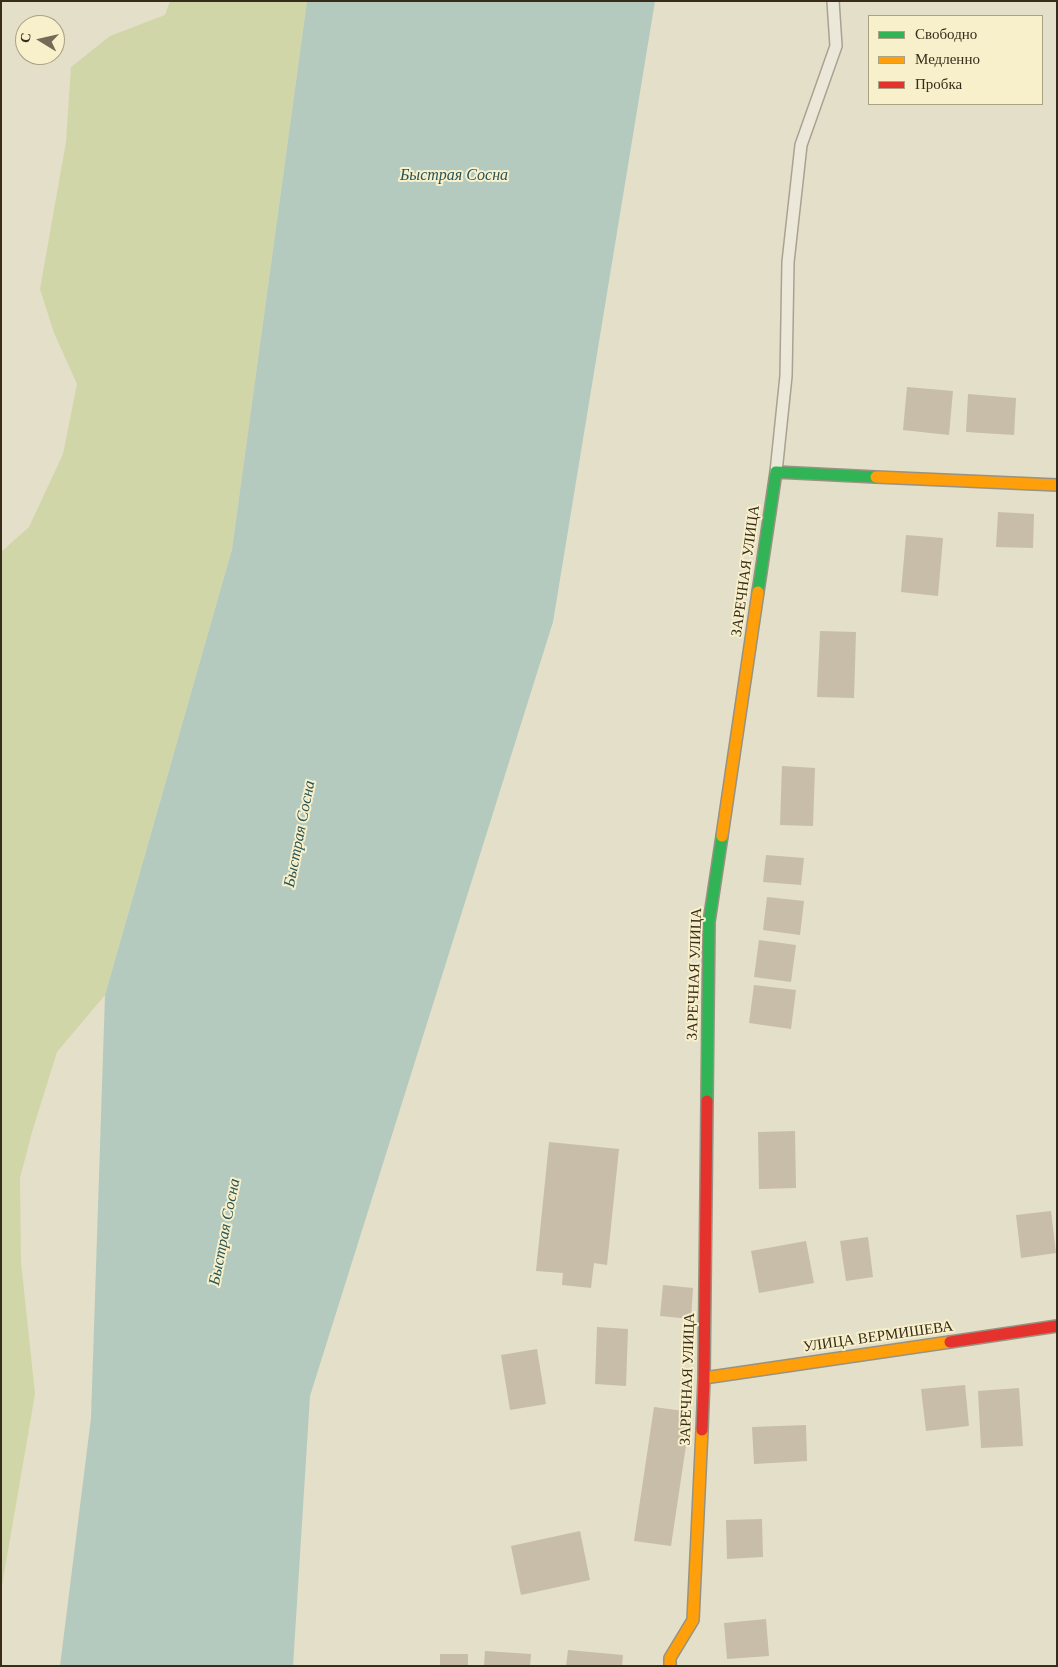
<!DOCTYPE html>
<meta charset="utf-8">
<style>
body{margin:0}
#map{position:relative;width:1058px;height:1667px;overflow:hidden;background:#e4dfc8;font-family:"Times New Roman",serif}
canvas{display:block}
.frame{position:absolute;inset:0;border:2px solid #372b1a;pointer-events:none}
.legend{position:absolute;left:868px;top:15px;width:175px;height:90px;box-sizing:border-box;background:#f8f0cb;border:1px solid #aba184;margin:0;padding:6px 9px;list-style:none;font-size:15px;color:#372b1a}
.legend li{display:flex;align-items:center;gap:10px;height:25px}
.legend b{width:25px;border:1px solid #aba184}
.north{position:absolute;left:15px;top:15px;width:50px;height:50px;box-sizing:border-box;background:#f8f0cb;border:1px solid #aba184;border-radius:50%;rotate:279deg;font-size:14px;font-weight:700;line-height:20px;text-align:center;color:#372b1a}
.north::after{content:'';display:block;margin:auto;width:18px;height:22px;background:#746a57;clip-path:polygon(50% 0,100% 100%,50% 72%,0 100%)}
</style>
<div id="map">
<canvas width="1058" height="1667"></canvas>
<div class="frame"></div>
<ul class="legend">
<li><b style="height:6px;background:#30b455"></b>Свободно</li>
<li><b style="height:6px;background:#ff9f0a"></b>Медленно</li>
<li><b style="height:6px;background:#e5322d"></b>Пробка</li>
</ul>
<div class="north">С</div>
</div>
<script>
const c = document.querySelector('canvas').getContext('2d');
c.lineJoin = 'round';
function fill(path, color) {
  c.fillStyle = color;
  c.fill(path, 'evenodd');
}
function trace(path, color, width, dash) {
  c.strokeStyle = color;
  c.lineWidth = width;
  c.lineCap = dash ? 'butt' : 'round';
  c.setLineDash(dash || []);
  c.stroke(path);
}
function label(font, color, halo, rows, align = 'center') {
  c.font = font + ' "Times New Roman",serif';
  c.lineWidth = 4;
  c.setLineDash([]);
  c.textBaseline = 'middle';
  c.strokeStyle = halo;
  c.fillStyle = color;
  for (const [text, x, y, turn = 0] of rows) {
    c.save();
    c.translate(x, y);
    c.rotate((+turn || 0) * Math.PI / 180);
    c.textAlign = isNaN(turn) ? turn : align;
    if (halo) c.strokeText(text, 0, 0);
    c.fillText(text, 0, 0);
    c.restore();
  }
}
const green = new Path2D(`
 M170,1H307L232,549L105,995L57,1052L32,1132L20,1178L21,1262L35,1394L1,1591V552L29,527L63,454L77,384L54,333L40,289L66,142L71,67L110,36L165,15Z`);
const water = new Path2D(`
 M307,1H655L553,622L310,1396L293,1666H60L91,1418L105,995L232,549Z`);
const building = new Path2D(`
 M907,387L953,391L949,435L903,430Z
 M968,394L1016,398L1014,435L966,432Z
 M998,512L1034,514L1033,548L996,547Z
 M906,535L943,538L938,596L901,592Z
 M820,631L856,632L854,698L817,697Z
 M782,766L815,768L813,826L780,825Z
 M766,855L804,858L801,885L763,882Z
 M767,897L804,901L800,935L763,930Z
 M759,940L796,945L791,982L754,977Z
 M754,985L796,990L791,1029L749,1023Z
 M795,1131L796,1188L759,1189L758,1132Z
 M549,1142L619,1149L607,1265L594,1263L591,1288L562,1285L563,1273L536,1271Z
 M1051,1211L1056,1253L1021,1258L1016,1215Z
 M868,1237L873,1277L846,1281L840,1241Z
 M806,1241L814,1283L759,1293L751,1251Z
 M663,1285L693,1288L691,1319L660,1316Z
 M597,1327L628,1329L626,1386L595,1384Z
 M537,1349L546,1404L510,1410L501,1355Z
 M965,1385L969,1426L926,1431L921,1389Z
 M1019,1388L1023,1446L981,1448L978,1391Z
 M654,1407L691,1412L671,1546L634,1541Z
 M806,1425L807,1461L754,1464L752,1427Z
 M762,1519L763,1557L727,1559L726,1520Z
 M580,1531L590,1580L521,1595L511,1546Z
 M766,1619L769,1656L727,1659L724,1623Z
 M568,1650L623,1655L622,1666H566Z
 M485,1651L531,1654L530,1666H484Z
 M440,1654H468V1666H440Z`);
const lane = new Path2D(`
 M776,472L786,376L788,262L801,145L836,46L833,1`);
const fast = new Path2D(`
 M758,592L776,472L876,477
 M707,1101L709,922L722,836`);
const slow = new Path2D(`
 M876,477L1057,485
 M722,836L758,592
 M704,1378L950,1342
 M670,1666V1658L693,1620L702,1430`);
const jam = new Path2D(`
 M950,1342L1057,1326
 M702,1430L704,1378L707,1101`);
const streetNames = [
 ["ЗАРЕЧНАЯ УЛИЦА",746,571,-82],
 ["ЗАРЕЧНАЯ УЛИЦА",695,974,-88],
 ["УЛИЦА ВЕРМИШЕВА",878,1337,-8],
 ["ЗАРЕЧНАЯ УЛИЦА",688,1379,-88]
];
const waterNames = [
 ["Быстрая Сосна",454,176],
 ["Быстрая Сосна",300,834,-79],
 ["Быстрая Сосна",225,1232,-79]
];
fill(green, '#d0d6a8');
fill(water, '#b4cabf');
fill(building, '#c8bda8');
trace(lane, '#a9a292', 14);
trace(fast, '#989282', 14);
trace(slow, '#989282', 14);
trace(jam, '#989282', 14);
trace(lane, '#ebe8da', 11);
trace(fast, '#30b455', 11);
trace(slow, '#ff9f0a', 11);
trace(jam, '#e5322d', 11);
label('15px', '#372b1a', '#f8f0cb', streetNames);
label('italic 16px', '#285558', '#f8f0cb', waterNames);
</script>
